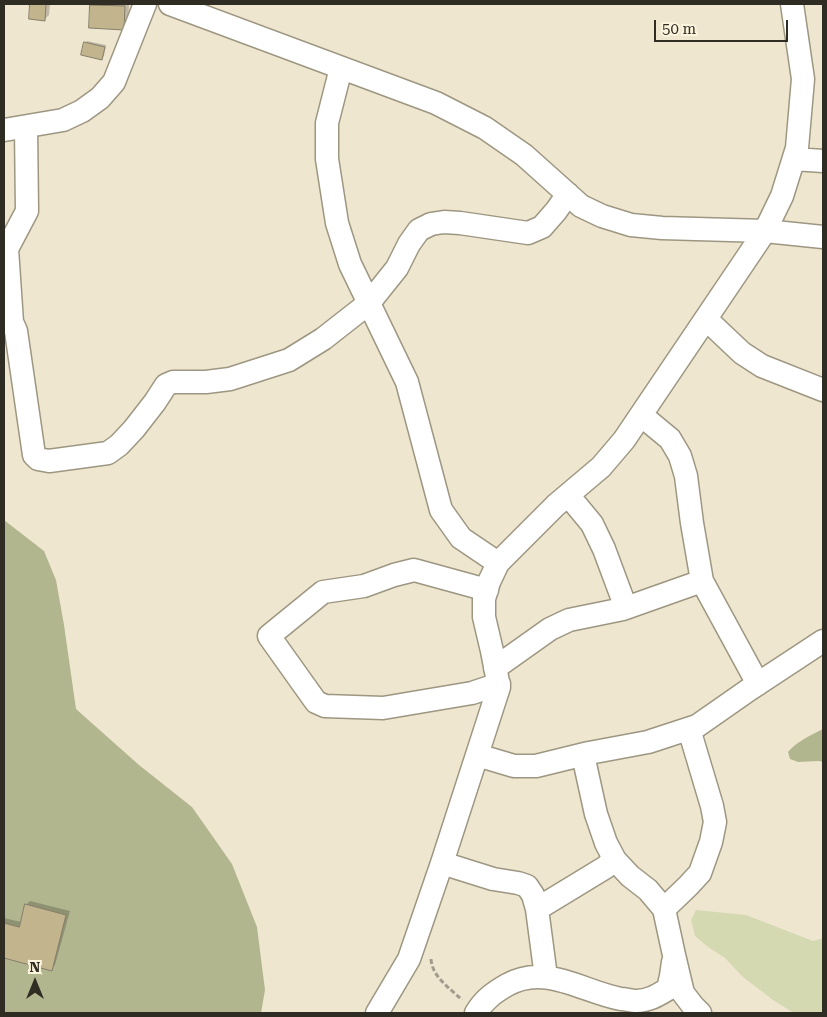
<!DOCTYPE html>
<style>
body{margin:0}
#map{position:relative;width:827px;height:1017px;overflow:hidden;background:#efe6d0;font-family:"Roboto Serif",serif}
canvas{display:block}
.frame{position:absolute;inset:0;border:5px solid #2f2c24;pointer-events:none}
.north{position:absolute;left:10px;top:957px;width:50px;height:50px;-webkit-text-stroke:4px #fcf4dd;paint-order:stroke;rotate:0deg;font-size:14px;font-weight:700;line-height:20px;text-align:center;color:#2f2c24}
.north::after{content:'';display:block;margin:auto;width:18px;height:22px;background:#2f2c24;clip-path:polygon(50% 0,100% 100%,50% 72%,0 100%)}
.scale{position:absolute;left:654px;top:20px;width:134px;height:22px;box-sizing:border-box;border:2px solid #2f2c24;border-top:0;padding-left:6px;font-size:15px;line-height:18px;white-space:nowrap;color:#2f2c24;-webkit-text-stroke:4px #fcf4dd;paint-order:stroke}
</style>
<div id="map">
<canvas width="827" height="1017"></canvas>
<div class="frame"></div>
<div class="north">N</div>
<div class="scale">50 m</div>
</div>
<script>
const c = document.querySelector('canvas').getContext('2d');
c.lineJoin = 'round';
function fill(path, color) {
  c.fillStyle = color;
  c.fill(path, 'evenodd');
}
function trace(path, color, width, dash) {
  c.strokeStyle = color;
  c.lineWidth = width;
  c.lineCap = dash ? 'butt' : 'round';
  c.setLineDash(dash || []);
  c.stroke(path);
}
const green = new Path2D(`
 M696,910L746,915L813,941L823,938V1013H794L773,1000L743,977L725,958L708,947L695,936L691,920Z`);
const forest = new Path2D(`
 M4,520L44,551L56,580L64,625L76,709L139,765L192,807L232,864L257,927L265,990L261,1013H4Z
 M823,729V762L819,761L798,762L790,759L788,752C796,742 811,735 823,729Z`);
const shadow = new Path2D(`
 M31,4H50L49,15L45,19L30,18Z
 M93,4H129L128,24L124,29L91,6Z
 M87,41L106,45L104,56L102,58L85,43Z
 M30,901L70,911L55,965L51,969L4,957V918L21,922L26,905Z`);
const building = new Path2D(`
 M30,4H46L45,21L29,19Z
 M90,5L125,6L124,30L89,28Z
 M84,42L105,47L102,60L81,55Z
 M25,904L66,915L52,971L4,958V923L19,927Z`);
const path = new Path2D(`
 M431,959C432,977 450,988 462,1000`);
const minor = new Path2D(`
 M170,4L436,103L485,128L524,155L581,206L602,216L631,225L662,228L765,231L823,237
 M341,68L327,123V159L337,223L350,264L407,382L441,510L461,538L498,563
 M26,127L27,211L7,249L12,322L16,331L34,455L38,459L49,461L108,453L119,445L134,429L155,402L166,385L173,382H206L230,379L289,360L323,339L369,303L397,268L409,244L419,230L431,224L444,222L460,223L528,233L542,227L556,211L568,194
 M4,130L63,120L82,111L100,98L114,82L145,4
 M794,159L823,161
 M706,319L742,353L762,366L823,390
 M641,415L670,439L680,456L686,476L692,523L702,581L758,684
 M568,495L592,524L604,549L626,608
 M487,590L414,570L394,575L364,586L323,592L269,636L316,702L325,706L383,708L472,693L499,684
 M495,668L550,629L569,620L623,609L702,581
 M477,755L514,766H536L589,753L648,742L697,726L750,689L823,641
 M583,755L596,814L606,843L615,860L630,876L648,890L664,909L674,955L683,993L693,1006L700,1013
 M442,863L493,879L518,883L527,886L533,895L537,909
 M664,909L688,886L700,873L711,842L715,822L712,806L689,729
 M546,977L537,909L606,867L614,858
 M377,1013L409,959L442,863L499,687L492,651L484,617V599L489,582L498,563L556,505L601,467L624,440L765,231L782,196L797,148L803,79L792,4
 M476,1013C484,1000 493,993 507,985C545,963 583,992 621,999C626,999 631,1001 636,1001C649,1001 658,995 668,989L671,976L673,962`);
fill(green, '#d4d9b1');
fill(forest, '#b2b68f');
fill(shadow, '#0003');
fill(building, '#c2b48d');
trace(building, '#857e69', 1);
trace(minor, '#9d9681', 25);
trace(path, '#a39c8c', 3, [5, 2.5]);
trace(minor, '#fff', 22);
</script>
